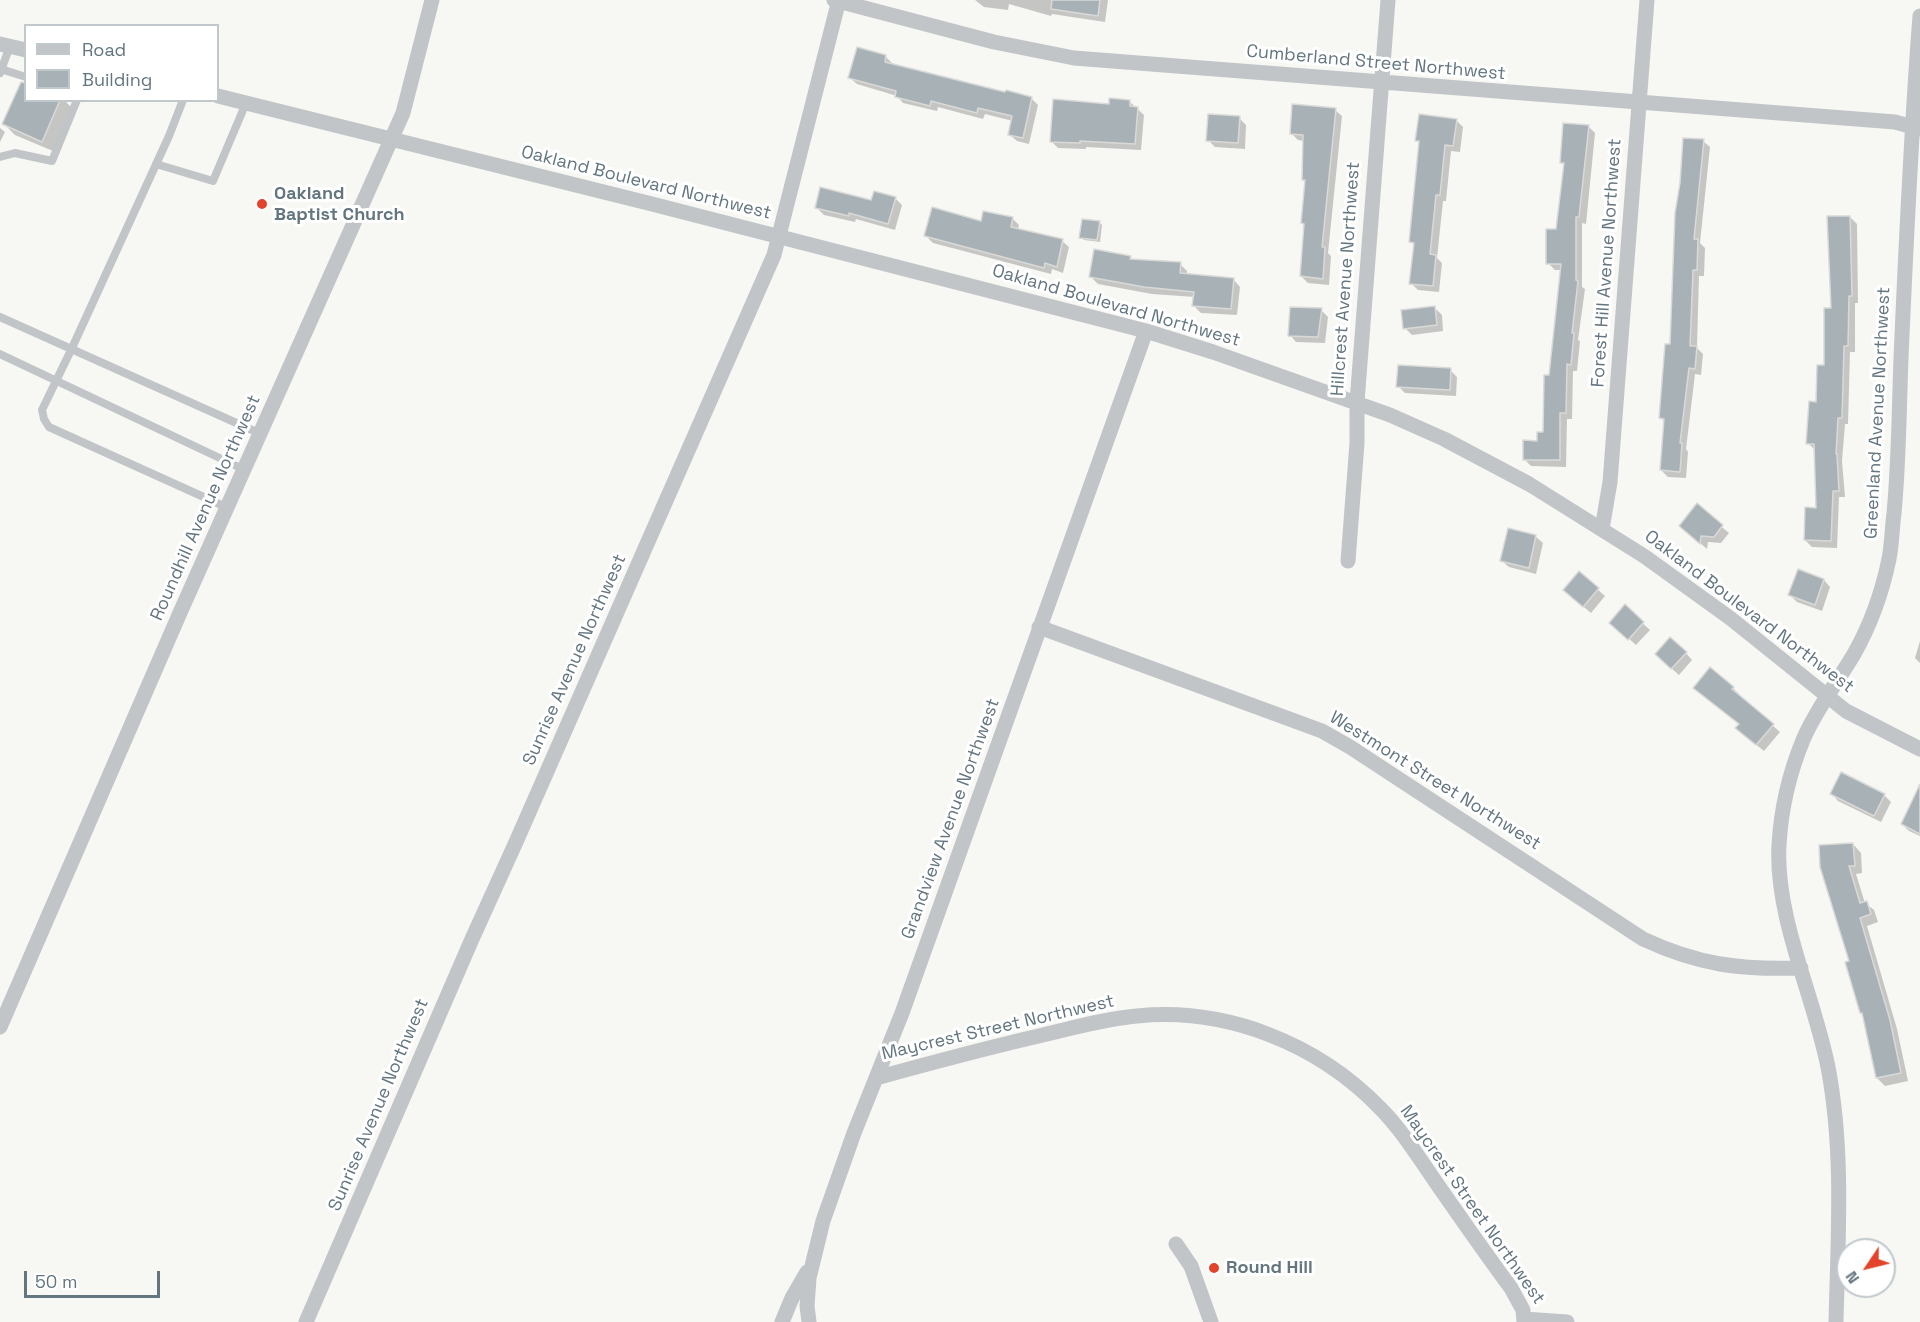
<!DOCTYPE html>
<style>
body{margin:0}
#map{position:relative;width:1920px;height:1322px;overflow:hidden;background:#f7f7f4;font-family:"Space Grotesk",sans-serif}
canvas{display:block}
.legend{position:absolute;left:24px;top:24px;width:195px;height:78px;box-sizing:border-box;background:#fff;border:2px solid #c1c8cc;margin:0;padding:8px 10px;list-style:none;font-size:18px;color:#63757f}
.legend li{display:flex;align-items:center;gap:12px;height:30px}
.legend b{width:30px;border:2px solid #c1c8cc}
.north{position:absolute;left:1836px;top:1238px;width:60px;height:60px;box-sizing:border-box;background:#fff;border:2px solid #c1c8cc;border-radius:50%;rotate:235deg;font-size:16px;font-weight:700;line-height:24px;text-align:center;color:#63757f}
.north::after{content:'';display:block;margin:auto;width:21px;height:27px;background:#e1442b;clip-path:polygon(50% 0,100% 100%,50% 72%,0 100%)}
.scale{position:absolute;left:24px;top:1271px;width:136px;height:27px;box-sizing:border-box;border:3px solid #63757f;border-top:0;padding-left:8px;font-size:18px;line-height:21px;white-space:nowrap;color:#63757f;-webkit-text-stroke:4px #fff;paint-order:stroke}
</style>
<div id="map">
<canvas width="1920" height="1322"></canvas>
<ul class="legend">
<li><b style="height:8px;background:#c1c5c8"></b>Road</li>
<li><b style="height:16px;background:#a7b1b6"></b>Building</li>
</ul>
<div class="north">N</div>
<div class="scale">50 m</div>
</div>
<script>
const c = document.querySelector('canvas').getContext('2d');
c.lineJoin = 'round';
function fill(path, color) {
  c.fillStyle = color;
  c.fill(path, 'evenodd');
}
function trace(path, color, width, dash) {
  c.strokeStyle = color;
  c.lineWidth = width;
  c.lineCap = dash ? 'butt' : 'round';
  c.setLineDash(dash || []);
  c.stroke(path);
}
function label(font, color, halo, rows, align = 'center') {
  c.font = font + ' "Space Grotesk",sans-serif';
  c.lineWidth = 6;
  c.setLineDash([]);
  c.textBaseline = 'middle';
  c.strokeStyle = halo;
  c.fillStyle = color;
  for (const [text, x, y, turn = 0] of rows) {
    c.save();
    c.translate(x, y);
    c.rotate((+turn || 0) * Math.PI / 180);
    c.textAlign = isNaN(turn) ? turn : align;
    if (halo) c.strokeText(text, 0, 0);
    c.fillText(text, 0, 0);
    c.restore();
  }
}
const shadow = new Path2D(`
 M975,0H1108L1105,22L1052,14L1051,16L1009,4L1008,10L984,7Z
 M886,57L893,64L892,66L1006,94L1031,98L1038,105L1029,144L1017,141L1010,135L1013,121L985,114L983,119L938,107L937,111L903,103L897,96L857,84L850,78Z
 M26,100H64L72,108L53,151L15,135L4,124Z
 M1130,102L1144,115L1141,150L1086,147V149L1058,148L1051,141L1110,105Z
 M1335,110L1342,116L1328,253L1331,256L1329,285L1308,283L1301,276L1306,226L1303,223L1307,183L1303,180L1304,141L1298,140L1291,133Z
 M1239,118L1246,125L1245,149L1215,147L1208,140Z
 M1456,120L1463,127L1460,152L1451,151L1446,201H1443L1437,258L1442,263L1439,292L1418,290L1411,283L1416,246L1410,241L1420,143L1417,140Z
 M1588,126L1595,133L1586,224L1582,223V287L1585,289L1578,340L1580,341L1577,371H1573L1572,419H1567L1566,467L1531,466L1524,459L1545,433L1561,270H1555L1548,263L1557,231L1565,166L1561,162Z
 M0,128L5,132L0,142Z
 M1703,141L1710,147L1700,243L1705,248L1704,276H1699L1697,348L1703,354L1701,375L1695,374L1686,449L1688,452L1686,478L1668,477L1661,470L1665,422L1660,418Z
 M895,198L902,205L895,230L856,219L855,222L824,215L817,208Z
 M1850,217L1857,224L1858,303H1855V352H1850L1848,424H1845L1842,461L1845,497H1839L1837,548L1812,547L1805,540L1818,509L1816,451L1808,443L1825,367L1833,310Z
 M1012,218L1019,225L1018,230L1062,241L1069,247L1063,273L1052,269L1051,274L933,243L926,236Z
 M1099,222L1102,225L1100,242L1084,240L1081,237Z
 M1130,258L1133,260L1180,264L1187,271V275L1234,280L1240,287L1237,315L1201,313L1194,306L1195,297L1152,294L1098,284L1091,277Z
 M1435,308L1442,315L1443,331L1412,335L1405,328Z
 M1321,310L1328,317L1325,343L1296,342L1290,335Z
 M1450,370L1457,377L1456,396L1405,393L1398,386Z
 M1697,506L1729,533L1721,543L1708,542L1707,549L1687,532Z
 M1509,530L1536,537L1543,543L1536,574L1509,567L1502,561Z
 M1579,573L1605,596L1591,613L1572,597Z
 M1824,580L1830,587L1822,611L1797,602L1790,595Z
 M1625,607L1650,630L1636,645L1618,629Z
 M1920,641V663L1915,658Z
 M1686,653L1692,660L1679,675L1663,661Z
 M1710,669L1733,688L1740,695L1739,696L1780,732L1764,751L1744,735Z
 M1832,794L1884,795L1891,802L1881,822L1838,801Z
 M1920,804V836L1909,831L1902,824Z
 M1853,844L1861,853L1862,873L1856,874L1865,903L1874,910L1878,922L1867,926L1897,1029L1908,1081L1885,1086L1877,1078L1851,962L1822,866Z`);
const building = new Path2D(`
 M1052,0H1100L1098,16L1051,9Z
 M857,47L886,55L885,62L1005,92L1006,90L1032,97L1023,138L1008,135L1012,116L978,108L977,113L931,101L930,106L895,97L896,91L848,78Z
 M21,82L26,83V100H60L42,142L2,124Z
 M1109,98L1130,100V106L1138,107L1135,144L1080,141V143L1050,142L1053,99L1109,104Z
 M1292,104L1336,108L1322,247H1325L1323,279L1300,276L1304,224L1301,223L1305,180H1302L1303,135L1290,134Z
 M1208,114L1240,116L1238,143L1206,141Z
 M1419,114L1457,119L1453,146L1445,145L1440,195H1436L1430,254L1436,255L1433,286L1409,284L1414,243L1409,242L1419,141H1415Z
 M1563,123L1589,125L1579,217H1576V280L1578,281L1572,333H1574L1571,365L1567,364L1566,413H1560V460H1523V440L1537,441V432H1543L1544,375H1549L1561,264H1546V229H1556L1564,163H1560Z
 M1683,138L1704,139L1694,239H1698L1697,270H1693L1690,346H1697L1695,369L1689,368L1680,443H1682L1680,472L1660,470L1664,419L1659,418L1665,344H1670L1675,213L1680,183Z
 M820,187L871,200L874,191L896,197L888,224L849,213V216L815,208Z
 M932,207L981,221L983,211L1013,217L1011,227L1063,239L1057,267L1045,263L1044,268L924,236Z
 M1827,216H1850L1852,296H1849L1848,346H1844L1842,418H1838L1836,454H1837L1839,491H1833L1831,541L1804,540L1805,507L1816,508L1814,444H1806L1809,401L1816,402L1817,365H1824V308H1831Z
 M1082,219L1100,221L1097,240L1079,238Z
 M1094,249L1131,256L1130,259L1181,262L1180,273L1234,278L1231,309L1192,306L1194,292L1144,287L1089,277Z
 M1435,306L1437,325L1403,329L1401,310Z
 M1290,307L1322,308L1318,337L1288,336Z
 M1398,365L1451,368L1450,390L1396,387Z
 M1697,503L1723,525L1714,537L1701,536L1700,544L1679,526Z
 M1508,528L1536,535L1529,568L1500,561Z
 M1798,569L1824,579L1815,605L1788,595Z
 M1579,571L1599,588L1583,607L1563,590Z
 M1625,604L1644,622L1628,640L1609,623Z
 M1670,637L1687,652L1671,669L1655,654Z
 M1710,667L1734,687L1732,689L1774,724L1756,745L1735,728L1739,724L1693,688Z
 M1841,772L1885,794L1874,816L1830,794Z
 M1920,784V834L1901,824Z
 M1853,843L1855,866H1849L1860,903L1867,901L1871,914L1860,918L1890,1020L1901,1073L1876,1078L1862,1013H1860L1845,962L1849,961L1820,867L1819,845Z`);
const service = new Path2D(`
 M1,69L26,77
 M0,73L10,46
 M183,100L169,136L72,348L42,410L44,419L49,427L228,508
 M0,157L15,153L52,161L77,100
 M156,164L213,181L246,103
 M0,317L261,434
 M0,354L245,470`);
const minor = new Path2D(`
 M834,0L994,42L1074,58L1895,122L1920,129
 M0,44L26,50
 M218,96L652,204L1146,331L1213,352L1390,415L1444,439L1529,484L1644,556L1730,618L1846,711L1920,749
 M1602,529L1610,482L1647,0
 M1348,561L1357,443V402L1388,0
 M1039,627L1322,731L1350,747L1643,939C1699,965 1740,970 1801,968
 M0,1027L179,615L403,113L432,0
 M876,1078C927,1064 979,1050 1030,1038C1066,1030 1101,1019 1137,1016C1227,1007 1318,1044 1380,1108C1401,1129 1418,1156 1435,1181C1460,1217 1485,1253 1511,1288L1523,1310L1524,1322
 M1176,1244L1191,1266L1211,1322
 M1524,1319L1567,1322
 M306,1322L472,939L516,842L774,255L839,0
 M782,1322L792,1298L807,1272
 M809,1322L807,1306L809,1278L823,1221L854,1133L902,1013L1146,331
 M1836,1322C1838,1237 1844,1151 1828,1067C1814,996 1775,917 1779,845C1781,809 1789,774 1803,740C1816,709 1837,683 1854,654C1871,624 1882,593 1889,559C1892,544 1892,528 1894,513C1899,461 1899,410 1901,358C1906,244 1911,130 1920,16`);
const markers = [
 [262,204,6,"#e1442b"],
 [1214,1268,6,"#e1442b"]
];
const streetNames = [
 ["Cumberland Street Northwest",1376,63,5],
 ["Oakland Boulevard Northwest",646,183,14],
 ["Forest Hill Avenue Northwest",1607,263,-86],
 ["Hillcrest Avenue Northwest",1346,279,-86],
 ["Oakland Boulevard Northwest",1116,306,16],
 ["Greenland Avenue Northwest",1878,413,-87],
 ["Roundhill Avenue Northwest",206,508,-66],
 ["Oakland Boulevard Northwest",1749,612,37],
 ["Sunrise Avenue Northwest",575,660,-66],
 ["Westmont Street Northwest",1435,781,32],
 ["Grandview Avenue Northwest",951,819,-70],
 ["Maycrest Street Northwest",998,1028,-13],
 ["Sunrise Avenue Northwest",379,1105,-67],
 ["Maycrest Street Northwest",1472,1205,55]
];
const poiNames = [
 ["Oakland",274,194],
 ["Baptist Church",274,215],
 ["Round Hill",1226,1268]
];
fill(shadow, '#0003');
fill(building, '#a7b1b6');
trace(building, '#d9d9d7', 1.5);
trace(service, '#c1c5c8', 8);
trace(minor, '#c1c5c8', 15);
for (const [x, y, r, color] of markers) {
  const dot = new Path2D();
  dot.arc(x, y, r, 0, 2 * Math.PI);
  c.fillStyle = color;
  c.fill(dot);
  trace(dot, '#fff', 2);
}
label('18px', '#63757f', '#fff', streetNames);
label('bold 18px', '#63757f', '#fff', poiNames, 'left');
</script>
